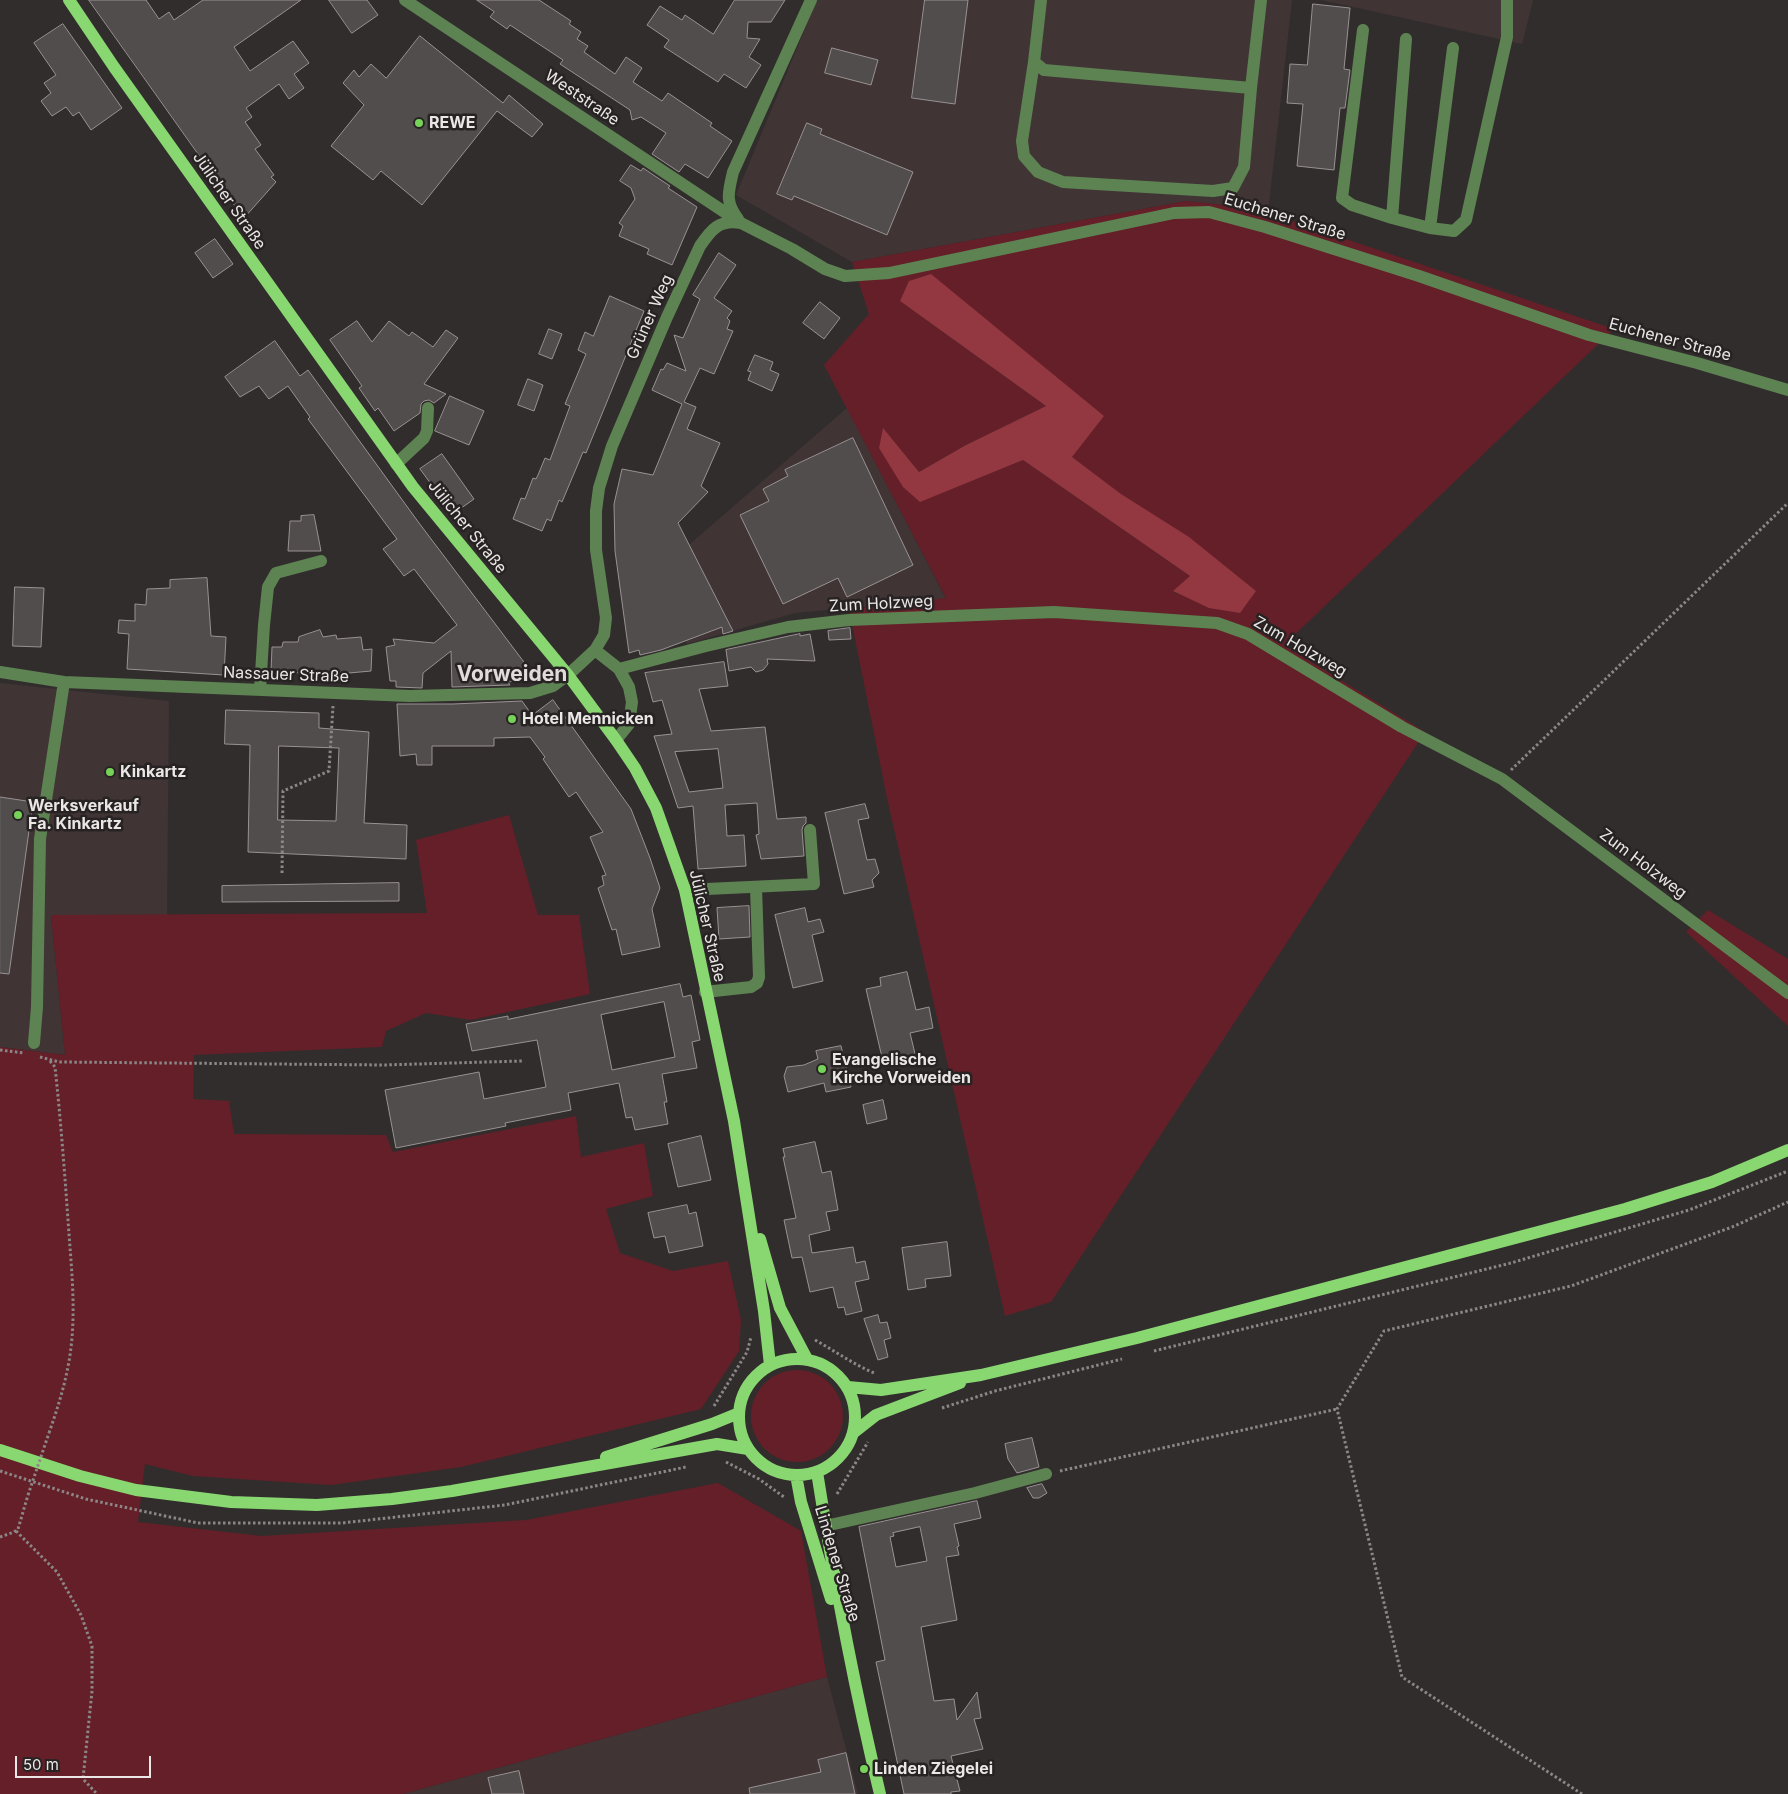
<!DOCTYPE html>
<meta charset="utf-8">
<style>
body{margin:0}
#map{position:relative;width:1788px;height:1794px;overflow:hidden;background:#322d2d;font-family:Inter,sans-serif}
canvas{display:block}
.scale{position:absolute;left:15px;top:1756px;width:136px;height:22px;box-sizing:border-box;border:2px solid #ebe7e7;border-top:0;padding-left:6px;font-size:15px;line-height:18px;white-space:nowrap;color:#ebe7e7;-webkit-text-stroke:4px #282323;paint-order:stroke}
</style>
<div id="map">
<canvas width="1788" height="1794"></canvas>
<div class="scale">50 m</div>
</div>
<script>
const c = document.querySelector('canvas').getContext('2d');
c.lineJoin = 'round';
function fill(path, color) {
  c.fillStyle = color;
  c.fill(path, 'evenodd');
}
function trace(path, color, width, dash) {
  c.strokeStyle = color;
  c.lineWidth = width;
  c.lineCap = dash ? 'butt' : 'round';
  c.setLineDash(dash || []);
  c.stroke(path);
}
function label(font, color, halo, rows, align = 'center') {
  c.font = font + ' Inter,sans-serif';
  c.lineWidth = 5;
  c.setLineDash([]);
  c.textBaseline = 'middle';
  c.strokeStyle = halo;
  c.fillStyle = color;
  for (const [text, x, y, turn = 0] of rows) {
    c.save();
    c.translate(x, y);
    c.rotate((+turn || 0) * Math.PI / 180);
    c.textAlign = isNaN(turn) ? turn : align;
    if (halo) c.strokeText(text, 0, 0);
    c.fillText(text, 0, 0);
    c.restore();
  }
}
const built = new Path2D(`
 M817,0H1292L1268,213L1244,207L1186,201L852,262L736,195Z
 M1321,0H1533L1522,44Z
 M847,408L946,599L795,613L687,644L653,576Z
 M0,683L169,701L167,915L51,916L65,1055L0,1047Z
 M827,1677L858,1794H403Z`);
const green = new Path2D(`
 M1186,201L1244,207L1268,213L1614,329L1284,645L1425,732L1051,1302L1005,1316L887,798L849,609L946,598L824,365L869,314L852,262ZM900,301L1104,416L1071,457L1121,494L1240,613L1173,592L1190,576L1023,460L920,501L883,429L919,472L966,445L1046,406Z
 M509,815L538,915H579L590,994L471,1020L426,1013L386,1031L382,1047L194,1055L193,1099L229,1101L234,1134L386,1135L393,1152L576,1116L581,1157L644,1143L653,1196L606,1209L620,1253L673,1271L728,1261L741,1320L739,1351L701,1409L461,1467L331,1485L193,1476L145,1464L138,1522L262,1536L526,1520L718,1483L801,1531L827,1677L403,1794H0V1047L65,1055L51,915L427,913L416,840Z
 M1708,910L1788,959V1026L1686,932Z
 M751 1416a46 46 0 1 1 92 0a46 46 0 1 1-92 0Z`);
const forest = new Path2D(`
 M931,274L1104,416L1072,457L1121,494L1189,537L1256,591L1240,613L1209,608L1173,591L1190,576L1023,460L920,502L903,487L879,448L883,428L919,472L966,445L1046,406L900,301L909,281Z`);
const building = new Path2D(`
 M89,0H146L159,19L169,12L174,20L203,0H301L234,47L250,71L293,41L309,63L294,74L304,88L289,99L279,84L246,108L252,117L245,122L261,145L255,149L274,175L271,177L276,182L244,218Z
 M329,0H367L378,15L352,33Z
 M477,0H539L571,21L569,24L581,32L577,39L588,46L584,52L615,74L626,57L642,68L633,82L662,101L668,93L712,123L710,126L732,141L708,178L685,164L679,172L652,154L666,133L641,117L632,120L630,110L560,64L563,60L510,25L507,29L490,17L494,12Z
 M735,0H785L771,22H748L747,38L760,39L749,57L761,65L746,88L724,74L718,82L695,67L664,47L669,40L647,25L660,6L682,20L685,15L713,34Z
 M925,0H968L955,104L912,98Z
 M1313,4L1350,8L1344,69L1350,70L1345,108H1340L1334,170L1297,166L1303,104L1287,103L1290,64L1307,65Z
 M63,24L122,108L91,130L79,112L73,116L66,107L52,116L41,101L51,93L44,83L56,75L34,43Z
 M420,36L503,103L509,95L543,124L532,137L497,111L422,205L381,171L373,180L331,146L364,105L343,83L354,70L359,77L371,64L386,78Z
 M832,48L878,60L871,85L825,73Z
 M807,123L822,129L820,134L913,172L887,235L794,196L792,200L777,194Z
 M631,165L641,171L643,168L670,186L668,188L697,207L672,265L647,254L649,249L619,236L623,226L619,223L635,199L631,188L620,181Z
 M215,239L233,264L213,278L195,253Z
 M719,253L736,265L714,298L732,311L727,318L730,321L727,329L733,331L714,374L700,368L684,402L696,407L687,429L720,443L701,486L708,492L678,523L733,631L723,634L722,627L661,650L640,655L639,650L629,653L615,551L614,504L622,469L653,475L682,404L652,390L661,369L663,370L667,363L686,371L674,335L683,338L700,299L693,295Z
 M610,296L644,311L586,453L583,452L562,502L559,500L551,521L547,519L542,531L513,519L521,498L525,499L533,478L536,479L538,475L545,458L550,460L570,406L565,404L586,354L578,350L585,332L593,336Z
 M820,302L840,318L824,339L803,323Z
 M357,321L372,342L389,321L409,336L412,332L433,347L446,330L458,338L424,384L446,394L434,403L429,400L424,401L421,404L420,413L394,431L378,408L375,411L359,388L362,386L330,340Z
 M549,329L562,334L552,359L539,354Z
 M275,341L300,376L308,370L419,523L536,678L508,682L510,685L452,687L451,651L423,673L422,688L396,687V681H390L386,647L395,645L393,639L434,643L457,625L414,569L404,576L383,549L397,539L308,419L310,417L288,386L269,399L259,386L240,397L225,377Z
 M755,355L773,362L770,370L779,374L772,391L748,380L751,372L748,371Z
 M528,379L543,385L534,411L518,405Z
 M450,396L484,411L469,445L435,431Z
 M853,438L913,565L847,597L838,578L783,604L740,515L769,501L763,489L788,476L785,470Z
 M442,454L474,499L453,514L420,469Z
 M314,515L321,551H288L290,521H301V516Z
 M207,578L211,636L226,637L224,675L127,669L129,634L118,633L119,620L135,621V604L146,605L147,589L170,588V580Z
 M15,587L44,588L41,647L13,646Z
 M850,628L851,639L829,640L828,631Z
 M320,630L323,637L336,635L337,639L361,637L363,650L372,649L371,671L338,674L271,672L272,647H282L283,642H298L299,637Z
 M800,634V636L810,634L815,661L767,659L768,664L763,670L756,672L751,667L729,671L726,650Z
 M724,662L728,686L699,689L711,731L765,727L777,819L806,817V823L803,826L802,830L804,856L761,859L756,835L759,834L757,803L725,805L727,836L744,835L746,866L698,869L693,806L678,808L654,736L672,734L662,700L653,702L645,673ZM718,749L723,788L689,792L675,752Z
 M553,700L631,809L650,858L660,888L652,909L660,947L622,955L616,929L612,930L598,888L604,885L602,876L606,875L590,837L603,832L576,792L569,797L543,759L545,757L530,737L494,738V746H432V765H417L416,754L400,756L397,704H453L522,701L532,715Z
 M226,710L319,713V728L369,732L364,823L407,825L406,859L248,852L250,745L225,744ZM279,746L339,748L336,821L278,820Z
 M0,797L33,802L9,974L0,973Z
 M865,804L869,818L858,820L867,860L875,859L879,873L872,880L874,887L844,894L825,813Z
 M399,883V901L222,902V886Z
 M749,906L750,937L719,939L717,908Z
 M805,908L808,922L820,919L824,932L812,935L823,981L793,988L775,915Z
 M907,972L916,1010L929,1007L933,1028L910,1033L916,1058L884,1066L866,989L881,986L880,978Z
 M680,984L683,997L691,995L700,1040L692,1042L697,1068L662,1074L667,1102H664L668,1124L635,1130L632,1117L626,1118L619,1083L568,1093L571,1110L505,1123L506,1126L396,1148L385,1090L479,1072L484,1099L546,1087L537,1040L472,1051L466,1024L508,1016V1019ZM664,1002L675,1057L612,1070L601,1015Z
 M841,1046L851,1087L826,1092L824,1083L788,1092L784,1076L787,1067L804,1065L818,1059L816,1051Z
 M883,1100L887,1119L867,1124L863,1105Z
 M701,1136L711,1180L678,1187L668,1144Z
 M815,1142L822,1173L831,1171L838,1210L826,1212L830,1230L809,1235L812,1253L853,1247L856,1263L865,1261L869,1279L855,1282L862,1311L846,1315L844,1307L838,1308L833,1287L810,1292L802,1257L792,1258L784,1220L796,1218L783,1157H785L783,1149Z
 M687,1205L689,1214L696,1212L703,1246L669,1253L665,1236L654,1238L648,1213Z
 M947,1242L951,1276L925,1279L926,1287L908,1290L902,1248Z
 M878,1315L880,1323L887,1322L891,1338L884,1340L888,1357L878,1360L864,1319Z
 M1032,1438L1039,1467L1017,1473L1008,1459L1005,1444Z
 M1042,1484L1047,1493L1039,1498H1033L1027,1488Z
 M977,1501L981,1518L954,1524L959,1546L957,1547L959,1555L946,1557L957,1620L921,1627L934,1701L954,1699L957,1720L977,1692L981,1718L974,1719L983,1749L951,1756L960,1791L951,1792V1794H904L876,1662L885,1660L859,1527ZM920,1527L927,1561L896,1567L890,1537L894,1536L893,1533Z
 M846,1753L855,1794H750L749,1788L821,1772L818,1760Z
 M519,1771L524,1794H492L488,1778Z`);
const path = new Path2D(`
 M1511,770L1788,503
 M282,873L283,791L329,771L333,706
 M0,1050L24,1053
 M40,1057L59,1062L383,1065L522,1061
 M815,1340C835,1351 853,1364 874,1373
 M1154,1351L1511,1263L1689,1210L1788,1171
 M714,1406L747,1352L751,1337
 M942,1408L995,1391L1122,1359
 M49,1433C58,1407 66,1382 70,1355C76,1315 72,1274 69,1234C65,1178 61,1122 55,1067L50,1061
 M726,1462L759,1479L784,1497
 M0,1471L86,1499L198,1523H342L505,1505L686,1467
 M1060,1471L1337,1409
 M837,1494L868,1442
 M16,1531L57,1572L81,1615L92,1646V1691L83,1779L97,1794
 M0,1537L14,1532L18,1529L28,1495
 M1582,1794L1402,1677L1337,1409L1384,1331L1571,1286L1732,1227L1788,1202`);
const minor = new Path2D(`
 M405,0L741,223L792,249L825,269L845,276L889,273L1174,213L1209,212L1265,227L1419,276L1589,335L1697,363L1788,390
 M1041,0L1034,62L1044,70L1251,88L1261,0
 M1363,30L1342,198L1352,205L1392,218L1430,228L1454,231L1466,220L1507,37V0
 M1034,62L1022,141L1024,156L1038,172L1063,182L1213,191L1233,188L1244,167L1251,88
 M1392,218L1406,39
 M738,219C725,202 728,193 733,172L811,0
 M1430,228L1453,48
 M396,464L424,438L427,431L428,408
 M595,650L619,669L629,687L632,702L629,724L616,740
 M619,669L706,646L788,627L849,620L1054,612L1217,623L1248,634L1402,727L1502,779L1788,993
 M0,672L64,682L410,696L530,693L553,686L568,675L595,650L604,635L606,618L596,550V511L599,488L612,446L667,317L700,246C711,230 719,219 741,223
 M260,690L264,625L268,587L276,573L321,561
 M685,890L814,884L810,830
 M705,992L751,987L757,983L759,977L756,887
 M34,1043L37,1007L40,839L64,682
 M825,1526L975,1493L1046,1474`);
const major = new Path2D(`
 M69,0L114,67L413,487L568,675L616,740L635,768L656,808L685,890L734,1121L764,1311L770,1365
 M760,1239L780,1308L807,1359
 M739 1417a58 58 0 1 1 116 0a58 58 0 1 1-116 0Z
 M848,1387L881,1390L981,1375L1137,1338L1625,1209L1712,1182L1788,1150
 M853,1433L876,1415L960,1383
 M0,1450L80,1476L136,1490L231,1502L317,1505L392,1499L452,1491L717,1444L748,1449
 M606,1457L712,1424L739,1413
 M817,1472C834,1580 854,1687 880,1794
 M796,1475L801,1502L831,1599`);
const pathBridge = new Path2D(`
 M28,1495L49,1433`);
const markers = [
 [419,123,5,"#77d259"],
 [512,719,5,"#77d259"],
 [110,772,5,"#77d259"],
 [18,815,5,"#77d259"],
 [822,1069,5,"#77d259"],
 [864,1769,5,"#77d259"]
];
const streetNames = [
 ["Weststraße",582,98,34],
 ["Jülicher Straße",229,201,55],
 ["Euchener Straße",1285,217,17],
 ["Grüner Weg",650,317,-66],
 ["Euchener Straße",1670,340,15],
 ["Jülicher Straße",467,527,51],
 ["Zum Holzweg",881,604,-3],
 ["Zum Holzweg",1300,647,30],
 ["Nassauer Straße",286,675,2],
 ["Zum Holzweg",1643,864,37],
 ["Jülicher Straße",707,926,77],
 ["Lindener Straße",837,1564,73]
];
const poiNames = [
 ["REWE",429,123],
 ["Hotel Mennicken",522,719],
 ["Kinkartz",120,772],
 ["Werksverkauf",28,806],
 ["Fa. Kinkartz",28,824],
 ["Evangelische",832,1060],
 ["Kirche Vorweiden",832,1078],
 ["Linden Ziegelei",874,1769]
];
const districtNames = [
 ["Vorweiden",512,675]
];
fill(built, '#403435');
fill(green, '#641f28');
fill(forest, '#933741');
fill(building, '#524d4d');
trace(building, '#989292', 1);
trace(path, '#8c8787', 3, [2.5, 2.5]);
trace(minor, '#5e8353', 12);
trace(major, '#89d771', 12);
trace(pathBridge, '#8c8787', 3, [2.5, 2.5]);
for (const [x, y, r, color] of markers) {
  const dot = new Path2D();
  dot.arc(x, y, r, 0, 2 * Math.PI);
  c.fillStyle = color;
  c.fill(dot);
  trace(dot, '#282323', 2);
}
label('16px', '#ebe7e7', '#282323', streetNames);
label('bold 16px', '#ebe7e7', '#282323', poiNames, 'left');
label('bold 21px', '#e2dbdb', '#282323', districtNames);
</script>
